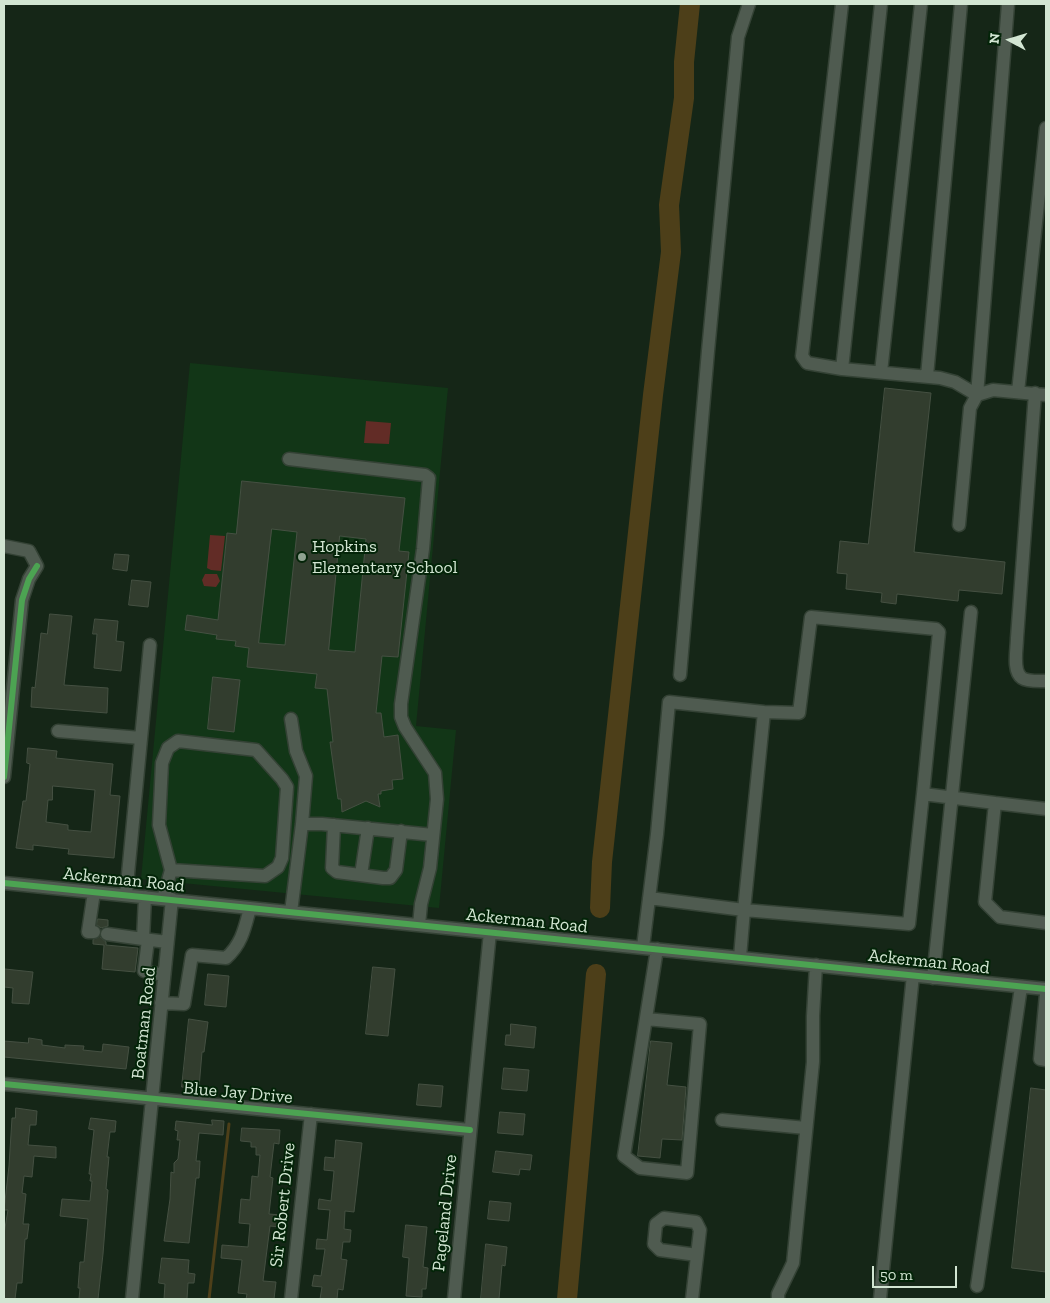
<!DOCTYPE html>
<style>
body{margin:0}
#map{position:relative;width:1050px;height:1303px;overflow:hidden;background:#152617;font-family:"Zilla Slab",serif}
canvas{display:block}
.frame{position:absolute;inset:0;border:5px solid #d2e5d2;pointer-events:none}
.north{position:absolute;left:985px;top:15px;width:50px;height:50px;-webkit-text-stroke:4px #032408;paint-order:stroke;rotate:276deg;font-size:14px;font-weight:700;line-height:20px;text-align:center;color:#d2e5d2}
.north::after{content:'';display:block;margin:auto;width:18px;height:22px;background:#d2e5d2;clip-path:polygon(50% 0,100% 100%,50% 72%,0 100%)}
.scale{position:absolute;left:872px;top:1266px;width:85px;height:22px;box-sizing:border-box;border:2px solid #d2e5d2;border-top:0;padding-left:6px;font-size:15px;line-height:18px;white-space:nowrap;color:#d2e5d2;-webkit-text-stroke:4px #032408;paint-order:stroke}
</style>
<div id="map">
<canvas width="1050" height="1303"></canvas>
<div class="frame"></div>
<div class="north">N</div>
<div class="scale">50 m</div>
</div>
<script>
const c = document.querySelector('canvas').getContext('2d');
c.lineJoin = 'round';
function fill(path, color) {
  c.fillStyle = color;
  c.fill(path, 'evenodd');
}
function trace(path, color, width, dash) {
  c.strokeStyle = color;
  c.lineWidth = width;
  c.lineCap = dash ? 'butt' : 'round';
  c.setLineDash(dash || []);
  c.stroke(path);
}
function label(font, color, halo, rows, align = 'center') {
  c.font = font + ' "Zilla Slab",serif';
  c.lineWidth = 4;
  c.setLineDash([]);
  c.textBaseline = 'middle';
  c.strokeStyle = halo;
  c.fillStyle = color;
  for (const [text, x, y, turn = 0] of rows) {
    c.save();
    c.translate(x, y);
    c.rotate((+turn || 0) * Math.PI / 180);
    c.textAlign = isNaN(turn) ? turn : align;
    if (halo) c.strokeText(text, 0, 0);
    c.fillText(text, 0, 0);
    c.restore();
  }
}
const built = new Path2D(`
 M190,363L448,388L416,726L456,730L439,908L141,879Z`);
const green = new Path2D(`
 M366,421L391,423L389,444L364,443Z
 M210,535L225,536L221,571L211,570L207,568Z
 M205,574H217L220,581L216,587L204,586L202,580Z`);
const stream = new Path2D(`
 M209,1299L229,1124`);
const river = new Path2D(`
 M600,908L602,862L653,395L671,252L669,205L684,98V62L690,4
 M567,1299L596,974`);
const building = new Path2D(`
 M885,388L931,393L914,552L1005,562L1002,594L959,590L958,601L897,594L896,604L881,602L882,593L846,589L847,574L837,573L840,541L868,544Z
 M242,481L405,498L399,551L409,552L398,657L382,656L376,713H381L384,737L398,735L403,779L392,780L393,789L381,791V794H378L380,807L366,801L342,812L341,799H338L330,742H333L327,689L315,688L317,674L247,667L249,648L235,646L236,641L216,639L217,635L185,630L187,615L218,620L227,533L236,534ZM272,529L297,532L285,645L259,643ZM340,536L366,539L355,652L329,650Z
 M115,554L129,555L127,571L113,569Z
 M132,580L151,582L148,607L129,605Z
 M50,614L72,616L64,685L108,688L107,713L31,707L32,687L35,688L41,633L47,634Z
 M95,619L118,621L116,641L124,642L121,671L94,668L97,634H93Z
 M213,677L240,680L234,732L208,729Z
 M28,748L57,751L56,758L113,764L110,795L120,796L114,858L68,854L69,849L33,845V850L16,848L23,801H26L30,764L27,763ZM53,786L95,790L91,832L68,830V825L46,822L48,800H52Z
 M98,919L108,920V926L101,928L97,925Z
 M100,937L106,942V945L138,948L135,972L102,969L104,945L93,944V940Z
 M373,967L395,969L388,1036L366,1034Z
 M5,969L33,972L29,1004L12,1003L13,988L4,987Z
 M208,974L229,976L226,1007L205,1005Z
 M189,1019L208,1022L204,1052H202L199,1088L182,1087Z
 M511,1024L536,1027L534,1048L505,1045L506,1035H510Z
 M29,1038L42,1040V1045L65,1048V1045L84,1046L83,1050L102,1052L103,1044L129,1047L126,1069L4,1057V1041L28,1043Z
 M651,1041L672,1043L667,1085L686,1087L682,1140L662,1139L660,1158L638,1156Z
 M504,1068L529,1070L527,1091L502,1089Z
 M419,1084L443,1086L441,1107L417,1105Z
 M1031,1088L1046,1090V1272L1012,1268Z
 M16,1108L37,1111L36,1125H30L28,1145L56,1147V1158L34,1156L32,1177L24,1176L22,1193L26,1194L23,1224H29L27,1239H25L22,1283H17L15,1299H4V1234L8,1210H4L9,1166L12,1118H15Z
 M500,1112L525,1114L523,1135L498,1133Z
 M91,1118L116,1121L115,1132H110L107,1157H109L106,1189L108,1190L103,1254L98,1299H79L80,1288H78L80,1262H84L88,1219L60,1216L62,1199L90,1201L92,1181H90L91,1174H89L94,1130L89,1129Z
 M212,1120L224,1121L223,1135L199,1133L196,1161H200L199,1178H196L189,1243L164,1241L170,1199L171,1172L174,1173V1163L178,1159L180,1140H177L178,1131L175,1130L176,1121L212,1125Z
 M242,1128L280,1130L279,1144L274,1143L270,1177L273,1178L269,1214L281,1215L280,1227L270,1226L263,1281L276,1282L274,1299H246L247,1294L238,1293L242,1260L221,1258L222,1245L248,1247L250,1224L239,1223L241,1199L250,1200L252,1176L258,1177L260,1155H256V1147H251V1142L241,1141Z
 M336,1140L362,1143L354,1212L345,1211L344,1229L351,1230L350,1242H343L341,1259L347,1260L343,1290L338,1289L337,1299H320L322,1287L312,1286L314,1275L321,1276L325,1249H316L317,1239L327,1240L330,1210L318,1209L319,1199L331,1201L334,1171L324,1170L325,1157L334,1158Z
 M496,1151L532,1155L530,1170L520,1169L519,1175L493,1172Z
 M490,1201L511,1203L509,1221L488,1219Z
 M406,1225L427,1227L423,1267L428,1268L426,1289H422V1297L406,1296L409,1258L403,1257Z
 M486,1244L507,1247L505,1266L502,1265L499,1299H481Z
 M162,1258L189,1260L188,1273L195,1274L194,1283H188L187,1299H164L165,1284L159,1283Z`);
const minor = new Path2D(`
 M842,4L802,356L807,363L842,369L940,378L955,382L977,395L1008,4
 M842,369L881,4
 M881,372L921,4
 M927,376L961,4
 M1018,392L1046,128
 M1035,393L1017,638C1017,649 1012,671 1022,678C1028,682 1039,681 1046,681
 M289,459L425,475L429,478L423,549L401,704V717L405,727L435,773L437,799L430,868L421,904L419,925
 M959,525L970,408L977,395L993,390L1046,395
 M4,546L29,551L37,566L29,579L22,600L4,777
 M680,675L708,351L738,37L749,4
 M764,712L744,910L909,924L923,794
 M291,719L296,751L306,776L302,824L291,912
 M58,731L141,738
 M995,803L1046,809
 M302,824H322L433,835
 M334,825L332,868L337,872L383,878H390L396,870L401,831
 M361,875L368,828
 M4,883L1046,989
 M126,895L150,645
 M145,897L143,939L167,942
 M649,898L744,910L740,957
 M163,899L171,870L159,825L162,763L168,748L178,741L256,750L282,779L287,787L282,858L278,867L265,876L171,870
 M94,932H88L94,892
 M107,934L143,939
 M148,940L144,971L164,975
 M643,947L657,834L669,702L764,712L799,713L811,617L936,629L939,632L923,794L995,803L985,902L1000,917L1046,923
 M933,978L971,612
 M1046,994L1040,1059L1046,1060
 M161,1003L184,1004L192,955L226,958C242,944 245,927 250,908
 M646,1019L700,1024L687,1173L640,1168L624,1156L657,949
 M4,1084L470,1130
 M722,1120L806,1128
 M977,1286L1021,987
 M132,1299L172,899
 M291,1299L311,1114
 M454,1299L490,932
 M692,1299L700,1230L696,1222L664,1218L656,1224L654,1244L660,1250L697,1255
 M778,1299V1294L793,1263L813,1062V1016L816,965
 M880,1299L913,975`);
const cycleway = new Path2D(`
 M4,777L22,600L29,579L37,566
 M4,883L1046,989
 M4,1084L470,1130`);
const markers = [
 [302,557,5,"#90a291"]
];
const poiNames = [
 ["Hopkins",312,547],
 ["Elementary School",312,568]
];
const streetNames = [
 ["Ackerman Road",124,880,6],
 ["Ackerman Road",527,921,6],
 ["Ackerman Road",929,962,6],
 ["Boatman Road",144,1023,-84],
 ["Blue Jay Drive",238,1093,5],
 ["Sir Robert Drive",283,1205,-84],
 ["Pageland Drive",445,1213,-84]
];
fill(built, '#123617');
fill(green, '#622c26');
trace(stream, '#4d3f19', 3);
trace(river, '#4d3f19', 20);
fill(building, '#323d2e');
trace(building, '#455042', 1);
trace(minor, '#344235', 15);
trace(minor, '#4f5b50', 12);
trace(cycleway, '#4ca352', 6);
for (const [x, y, r, color] of markers) {
  const dot = new Path2D();
  dot.arc(x, y, r, 0, 2 * Math.PI);
  c.fillStyle = color;
  c.fill(dot);
  trace(dot, '#032408', 2);
}
label('18px', '#d2e5d2', '#032408', poiNames, 'left');
label('18px', '#d2e5d2', '#032408', streetNames);
</script>
